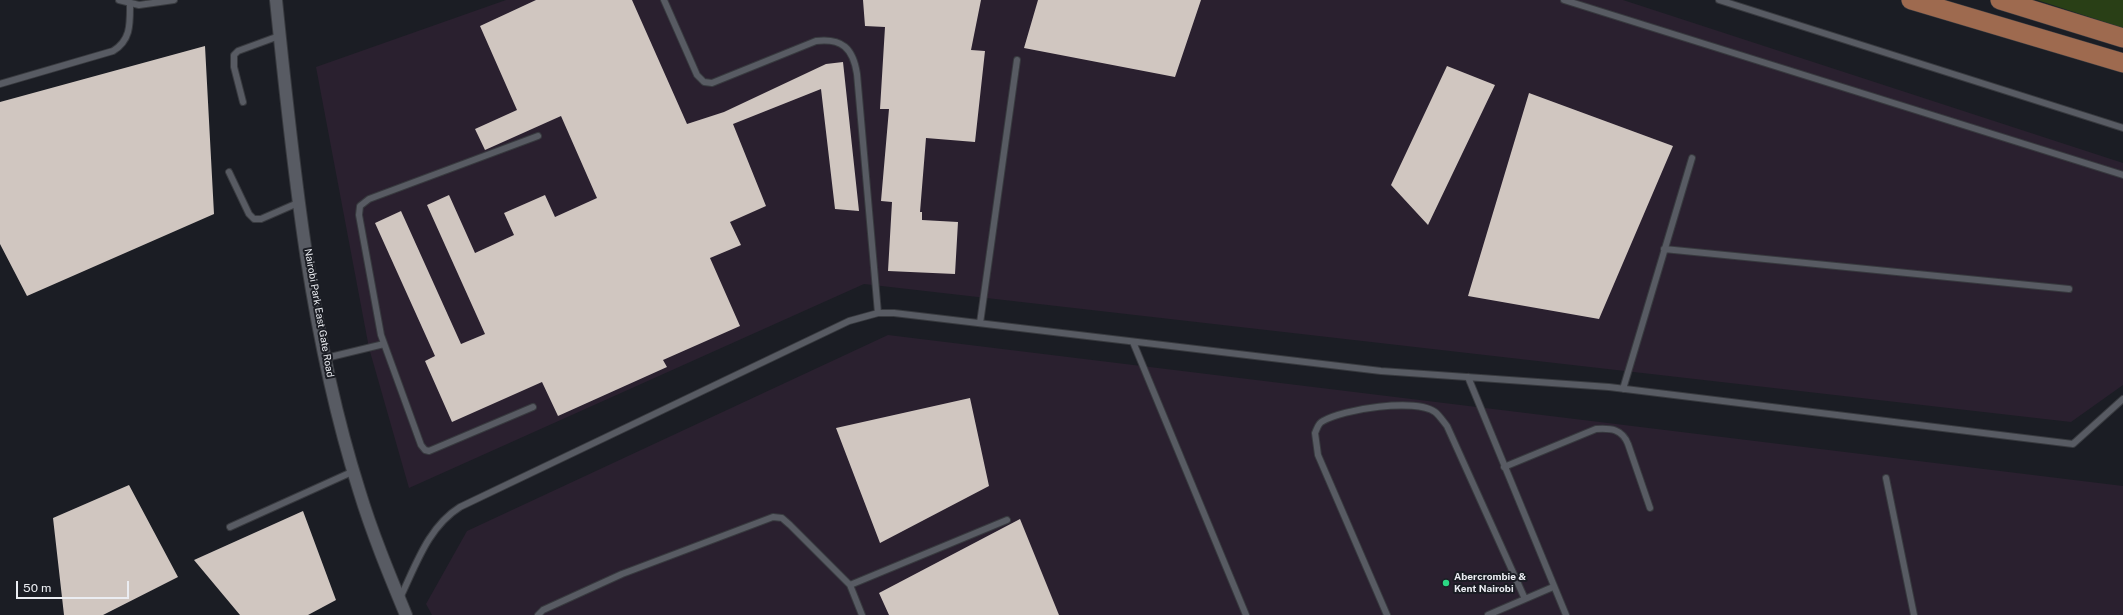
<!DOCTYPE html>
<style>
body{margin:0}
#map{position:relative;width:2123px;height:615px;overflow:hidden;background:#1b1d24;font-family:"Public Sans",sans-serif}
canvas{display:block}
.scale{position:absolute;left:16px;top:581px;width:113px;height:18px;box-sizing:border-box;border:2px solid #ebedf2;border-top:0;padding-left:5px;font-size:12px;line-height:14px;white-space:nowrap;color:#ebedf2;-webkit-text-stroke:3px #1b1d24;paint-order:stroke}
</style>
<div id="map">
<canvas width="2123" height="615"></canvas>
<div class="scale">50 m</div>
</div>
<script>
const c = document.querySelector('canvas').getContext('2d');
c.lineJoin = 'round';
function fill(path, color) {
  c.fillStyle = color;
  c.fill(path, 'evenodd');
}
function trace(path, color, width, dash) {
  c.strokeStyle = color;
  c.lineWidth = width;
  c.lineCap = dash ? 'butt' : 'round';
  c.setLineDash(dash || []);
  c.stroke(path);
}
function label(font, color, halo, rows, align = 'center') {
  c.font = font + ' "Public Sans",sans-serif';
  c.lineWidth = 4;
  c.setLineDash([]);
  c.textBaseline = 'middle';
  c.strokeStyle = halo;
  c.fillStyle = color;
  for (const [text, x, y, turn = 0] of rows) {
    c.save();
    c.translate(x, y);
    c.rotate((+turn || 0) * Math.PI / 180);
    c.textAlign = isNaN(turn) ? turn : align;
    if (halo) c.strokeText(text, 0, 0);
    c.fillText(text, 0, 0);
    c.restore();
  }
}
const industrial = new Path2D(`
 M506,0H1623L2123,163V385L2071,422L864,284L409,488L369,348L316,67Z
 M888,335L2123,486V615H432L426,604L467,531Z`);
const green = new Path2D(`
 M2037,0H2123V28Z`);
const building = new Path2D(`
 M536,0H632L687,124L724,112L826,64L843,62L859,211L835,209L821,89L733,124L766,206L730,222L741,245L710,258L740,326L663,360L667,367L558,416L542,382L452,422L425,361L435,356L375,223L401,211L461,344L485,334L427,205L449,195L475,253L514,235L504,213L545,195L555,217L597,198L561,116L485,150L475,129L517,110L480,26Z
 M863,0H981L971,50L985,51L975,142L926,138L920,212H922V220L958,222L955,274L888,271L892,202L881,201L889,109H880L885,27L865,26Z
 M1038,0H1201L1175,77L1024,48Z
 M205,46L214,214L27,296L0,244V102Z
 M1447,66L1495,85L1428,225L1391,185Z
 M1529,93L1673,146L1599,319L1468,296Z
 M970,398L989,486L880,543L836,428Z
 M129,485L178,577L103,615H64L53,518Z
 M303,511L336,600L308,615H240L194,560Z
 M1020,519L1059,615H889L879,593Z`);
const lane = new Path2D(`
 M119,0L139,5L174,0
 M664,0L697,75L704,82L712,83L816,41C842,38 853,48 857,74L878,313
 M1564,0L2123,175
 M1719,0L2123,128
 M0,84L113,51C131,40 130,24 130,4
 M243,102L234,67V55L238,51L279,36
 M229,172L249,214L254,219H261L300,202
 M1664,249L2069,289
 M980,323L1017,60
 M1133,342L1246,615
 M326,358L384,344
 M1468,377L1566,615
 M1623,389L1692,158
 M533,407L429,451L425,450L421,445L381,335L359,215L360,206L369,199L538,136
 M1504,467L1596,429C1611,428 1622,429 1628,444L1650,508
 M1886,478L1914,615
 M230,527L354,471
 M850,585L1007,520
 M400,598C416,565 428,527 460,507L849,321L878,313H894L1381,371L1609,387L2073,444L2123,399
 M538,615L543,610L622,574L773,517L782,518L790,525L850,585L862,615
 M1387,615L1318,455L1315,433C1317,429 1318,423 1323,421C1343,409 1415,398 1435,412C1439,415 1443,421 1447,426L1525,599
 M1488,615L1553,587`);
const street = new Path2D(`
 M276,0C293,164 309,332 359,490C372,533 389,574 406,615`);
const primary = new Path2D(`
 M1911,0L2123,63
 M2000,0L2123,38`);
const markers = [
 [1446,583,4,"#2bd884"]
];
const streetNames = [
 ["Nairobi Park East Gate Road",319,313,80]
];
const poiNames = [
 ["Abercrombie &",1454,577],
 ["Kent Nairobi",1454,589]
];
fill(industrial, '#2a202f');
fill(green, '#293f16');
fill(building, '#d0c6c0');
trace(lane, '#383a3f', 8);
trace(street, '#383a3f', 14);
trace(primary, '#383a3f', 20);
trace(lane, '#585b63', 6);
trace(street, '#585b63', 12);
trace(primary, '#9e6a4f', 19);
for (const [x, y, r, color] of markers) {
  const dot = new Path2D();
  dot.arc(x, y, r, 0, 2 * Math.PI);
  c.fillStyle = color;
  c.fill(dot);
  trace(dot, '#1b1d24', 1.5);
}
label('10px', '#ebedf2', '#1b1d24', streetNames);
label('bold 10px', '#ebedf2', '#1b1d24', poiNames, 'left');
</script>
